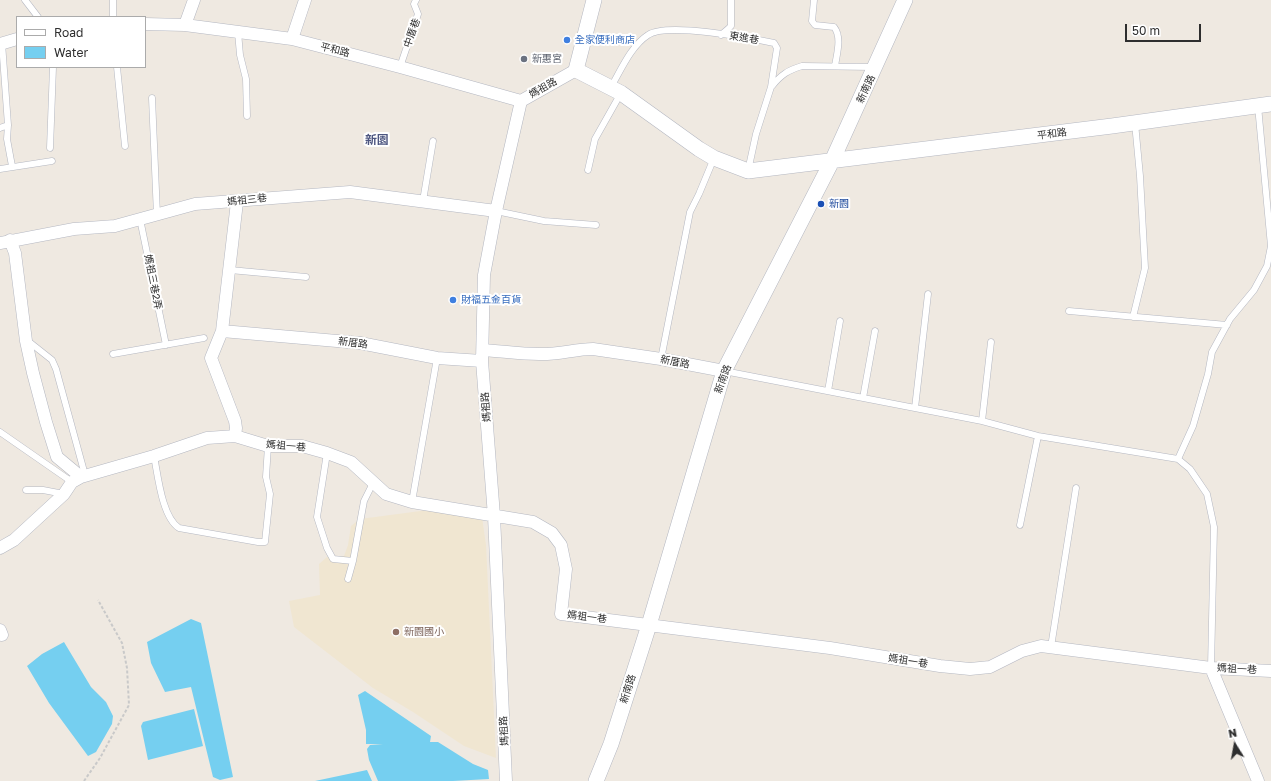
<!DOCTYPE html>
<meta charset="utf-8">
<style>
body{margin:0}
#map{position:relative;width:1271px;height:781px;overflow:hidden;background:#efe9e1;font-family:"Golos Text",sans-serif}
canvas{display:block}
.legend{position:absolute;left:16px;top:16px;width:130px;height:52px;box-sizing:border-box;background:#fff;border:1px solid #ababab;margin:0;padding:5px 7px;list-style:none;font-size:12px;color:#2e2e2e}
.legend li{display:flex;align-items:center;gap:8px;height:20px}
.legend b{width:20px;border:1px solid #ababab}
.north{position:absolute;left:1215px;top:725px;width:40px;height:40px;-webkit-text-stroke:3px #fff;paint-order:stroke;rotate:349deg;font-size:11px;font-weight:700;line-height:16px;text-align:center;color:#2e2e2e}
.north::after{content:'';display:block;margin:auto;width:14px;height:18px;background:#2e2e2e;clip-path:polygon(50% 0,100% 100%,50% 72%,0 100%)}
.scale{position:absolute;left:1125px;top:24px;width:76px;height:18px;box-sizing:border-box;border:2px solid #2e2e2e;border-top:0;padding-left:5px;font-size:12px;line-height:14px;white-space:nowrap;color:#2e2e2e;-webkit-text-stroke:3px #fff;paint-order:stroke}
</style>
<div id="map">
<canvas width="1271" height="781"></canvas>
<ul class="legend">
<li><b style="height:5px;background:#fff"></b>Road</li>
<li><b style="height:11px;background:#75cff0"></b>Water</li>
</ul>
<div class="north">N</div>
<div class="scale">50 m</div>
</div>
<script>
const c = document.querySelector('canvas').getContext('2d');
c.lineJoin = 'round';
function fill(path, color) {
  c.fillStyle = color;
  c.fill(path, 'evenodd');
}
function trace(path, color, width, dash) {
  c.strokeStyle = color;
  c.lineWidth = width;
  c.lineCap = dash ? 'butt' : 'round';
  c.setLineDash(dash || []);
  c.stroke(path);
}
function label(font, color, halo, rows, align = 'center') {
  c.font = font + ' "Golos Text","Noto Sans TC",sans-serif';
  c.lineWidth = 4;
  c.setLineDash([]);
  c.textBaseline = 'middle';
  c.strokeStyle = halo;
  c.fillStyle = color;
  for (const [text, x, y, turn = 0] of rows) {
    c.save();
    c.translate(x, y);
    c.rotate((+turn || 0) * Math.PI / 180);
    c.textAlign = isNaN(turn) ? turn : align;
    if (halo) c.strokeText(text, 0, 0);
    c.fillText(text, 0, 0);
    c.restore();
  }
}
const education = new Path2D(`
 M428,510H481L486,545L496,758L464,746L413,712L373,688L294,627L289,601L320,595L319,564L327,557L344,556L348,545L351,526L360,519Z`);
const water = new Path2D(`
 M191,619L201,623L233,777L220,780L213,777L191,687L165,692L151,663L147,642Z
 M64,642L91,687L106,702L113,716L112,724L96,752L88,756L49,703L27,666L42,654Z
 M365,691L431,736L430,742H438L473,764L488,770L489,779L453,781H489H378L369,760L367,749L370,745L383,744H366V730L358,695Z
 M194,709L203,746L148,760L141,726L143,722Z
 M367,770L372,781H315Z`);
const path = new Path2D(`
 M84,781L100,758L129,705L127,668L122,643L98,600`);
const service = new Path2D(`
 M25,0L38,17
 M113,0V17
 M814,0L812,21L815,25L834,27C842,37 837,53 835,66
 M238,32L240,55L246,79L247,116
 M721,35L728,29L731,26V0
 M2,43L8,125L7,139L12,166
 M117,67L125,146
 M400,67L418,14L414,4L416,0
 M772,86C781,75 788,70 802,66L873,67
 M611,87C621,70 631,46 648,35C666,22 750,38 774,43L777,48L771,87L756,134L748,171
 M152,98L157,215
 M0,128L8,125
 M50,148L53,67
 M0,169L52,161
 M588,170L595,139L621,93
 M423,201L433,141
 M496,211L544,221L596,225
 M140,219L166,345
 M230,270L306,277
 M1069,311L1227,325
 M1133,317L1145,268L1140,176L1135,123
 M28,341L52,360L56,369L85,475
 M113,354L204,338
 M661,359L690,212L699,194L714,158
 M724,371L982,421L1038,436L1178,459L1190,469L1207,494L1214,527L1211,668
 M828,391L840,321
 M863,398L875,331
 M915,408L928,294
 M982,421L991,342
 M0,432L72,482
 M327,453L317,517L327,548L333,559L353,561
 M154,456C158,476 162,517 179,528L258,542H265L270,494L266,477L268,446
 M1178,459L1193,426L1208,374L1212,352L1230,319L1254,290L1267,266L1271,246L1258,106
 M26,490H43L64,494
 M412,502L437,358
 M1020,525L1038,436
 M348,579L353,561L364,501L373,483
 M1051,647L1076,488`);
const minor = new Path2D(`
 M145,24L185,25L292,39L400,67L521,101
 M185,25L194,0
 M292,39L305,0
 M0,44L17,39
 M10,240L15,253L26,341L33,373L46,422L57,457L81,477
 M0,243L74,229L115,226L195,204L350,192L496,211
 M222,331L360,343L437,358L482,361
 M483,350C501,351 520,354 539,354C557,355 575,349 593,349L661,359L724,371
 M235,436L236,428L235,421L211,358L222,331L237,202
 M0,548L14,540L64,494L72,482L81,477L154,456L207,438L235,436L268,446H302L327,453L351,462L386,494L412,502L533,522L552,533L561,545L566,569L561,614L830,648L940,666L970,669L990,667L1022,651L1041,646L1211,668L1271,671
 M0,630L2,635
 M1211,668L1258,781
 M506,781L494,516L482,361L484,275L496,211L521,101L576,70`);
const tertiary = new Path2D(`
 M594,0L576,70L621,93L699,149L714,158L748,171L1112,126L1271,104
 M596,781L611,744L649,625L724,371L832,161L905,0`);
const markers = [
 [567,40,4,"#3f7fe0"],
 [524,59,4,"#6b7280"],
 [821,204,4,"#1a4fb4"],
 [453,300,4,"#3f7fe0"],
 [396,632,4,"#8d6e63"]
];
const streetNames = [
 ["中厝巷",412,33,-71],
 ["東進巷",744,38,9],
 ["平和路",335,50,14],
 ["媽祖路",543,88,-29],
 ["新南路",866,89,-65],
 ["平和路",1052,134,-7],
 ["媽祖三巷",247,200,-6],
 ["媽祖三巷2弄",153,282,79],
 ["新厝路",353,343,7],
 ["新厝路",675,362,11],
 ["新南路",723,379,-70],
 ["媽祖路",486,407,-94],
 ["媽祖一巷",286,446,5],
 ["媽祖一巷",587,617,7],
 ["媽祖一巷",908,661,9],
 ["媽祖一巷",1237,669,3],
 ["新南路",628,689,-72],
 ["媽祖路",504,731,-93]
];
const shopNames = [
 ["全家便利商店",575,40],
 ["財福五金百貨",461,300]
];
const worshipNames = [
 ["新惠宮",532,59]
];
const transitNames = [
 ["新園",829,204]
];
const educationNames = [
 ["新園國小",404,632]
];
const quarterNames = [
 ["新園",377,140]
];
fill(education, '#f0e6d1');
fill(water, '#75cff0');
trace(service, '#b4b7c1', 7);
trace(minor, '#b4b7c1', 13);
trace(tertiary, '#b4b7c1', 16);
trace(path, '#c9c9c9', 2, [3, 2]);
trace(service, '#fff', 6);
trace(minor, '#fff', 12);
trace(tertiary, '#fff', 15);
for (const [x, y, r, color] of markers) {
  const dot = new Path2D();
  dot.arc(x, y, r, 0, 2 * Math.PI);
  c.fillStyle = color;
  c.fill(dot);
  trace(dot, '#fff', 1.5);
}
label('10px', '#2e2e2e', '#fff', streetNames);
label('10px', '#366cbe', '#fff', shopNames, 'left');
label('10px', '#5b616d', '#fff', worshipNames, 'left');
label('10px', '#164399', '#fff', transitNames, 'left');
label('10px', '#785e54', '#fff', educationNames, 'left');
label('bold 12px', '#4d5680', '#fff', quarterNames);
</script>
